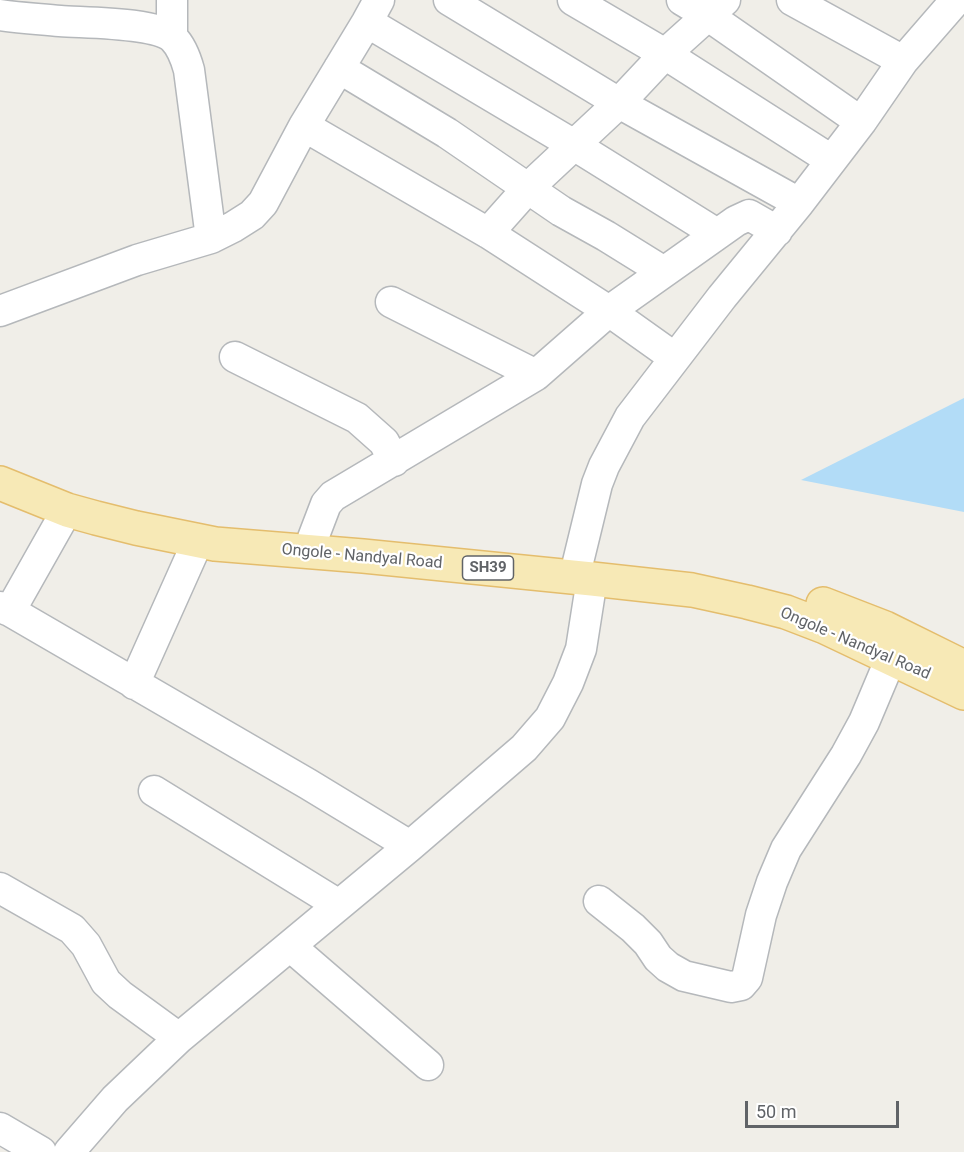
<!DOCTYPE html>
<style>
body{margin:0}
#map{position:relative;width:964px;height:1152px;overflow:hidden;background:#f0eee8;font-family:Roboto,sans-serif}
canvas{display:block}
.scale{position:absolute;left:745px;top:1101px;width:154px;height:27px;box-sizing:border-box;border:3px solid #606367;border-top:0;padding-left:8px;font-size:18px;line-height:21px;white-space:nowrap;color:#606367;-webkit-text-stroke:4px #fff;paint-order:stroke}
</style>
<div id="map">
<canvas width="964" height="1152"></canvas>
<div class="scale">50 m</div>
</div>
<script>
const c = document.querySelector('canvas').getContext('2d');
c.lineJoin = 'round';
function fill(path, color) {
  c.fillStyle = color;
  c.fill(path, 'evenodd');
}
function trace(path, color, width, dash) {
  c.strokeStyle = color;
  c.lineWidth = width;
  c.lineCap = dash ? 'butt' : 'round';
  c.setLineDash(dash || []);
  c.stroke(path);
}
function label(font, color, halo, rows, align = 'center') {
  c.font = font + ' Roboto,sans-serif';
  c.lineWidth = 4.5;
  c.setLineDash([]);
  c.textBaseline = 'middle';
  c.strokeStyle = halo;
  c.fillStyle = color;
  for (const [text, x, y, turn = 0] of rows) {
    c.save();
    c.translate(x, y);
    c.rotate((+turn || 0) * Math.PI / 180);
    c.textAlign = isNaN(turn) ? turn : align;
    if (halo) c.strokeText(text, 0, 0);
    c.fillText(text, 0, 0);
    c.restore();
  }
}
const water = new Path2D(`
 M964,398V512L801,480Z`);
const minor = new Path2D(`
 M449,0L619,103L799,203
 M573,0L665,54L831,160
 M682,0L707,15L861,122
 M792,0L903,61
 M0,15C20,18 40,19 60,21C85,23 155,22 173,38C182,47 186,59 189,70L211,238
 M367,22L574,145L717,234
 M172,37V0
 M339,68L447,133L561,211L606,236L664,272
 M304,126L488,233L609,311L675,358
 M488,233L528,188L619,103L665,54L725,0
 M391,302L536,375
 M0,311L137,260L211,238L233,227L252,215L263,203L304,126L367,22L379,0
 M235,357L357,418L384,442L394,461
 M313,538L326,504L333,496L536,375L609,311L736,221L749,215L777,231
 M578,562L597,484L604,466L630,417L722,297L799,203L861,122L903,61L956,0
 M0,607L10,611L67,510
 M10,611L308,784L410,846
 M134,684L198,541
 M154,791L339,905
 M0,888L72,929L86,945L106,982L120,995L179,1038
 M599,901L633,928L648,943L658,958L668,967L684,976L731,987L741,985L747,978L761,915L772,882L786,849L846,755L864,722L891,658
 M290,946L428,1065
 M0,1128L41,1152
 M69,1152L115,1099L179,1038L410,846L524,748L550,718L568,683L581,649L592,579`);
const major = new Path2D(`
 M0,483L67,510L96,518L136,528L215,544L363,556L592,579L692,590L747,602L786,612L825,627L964,693
 M823,604L885,628L964,667`);
const shields = [
 [488,568,51]
];
const shieldNames = [
 ["SH39",488,568]
];
const streetNames = [
 ["Ongole - Nandyal Road",362,557,5],
 ["Ongole - Nandyal Road",855,644,23]
];
fill(water, '#b2dcf7');
trace(minor, '#b5b8bb', 33);
trace(major, '#e4bd6d', 36);
trace(minor, '#fff', 30);
trace(major, '#f7e9b6', 33);
for (const [x, y, w] of shields) {
  const box = new Path2D();
  box.roundRect(x - w / 2, y - 12, w, 24, 4.5);
  c.fillStyle = '#fff';
  c.fill(box);
  trace(box, '#606367', 1.5);
}
label('bold 15px', '#606367', null, shieldNames);
label('16px', '#606367', '#fff', streetNames);
</script>
